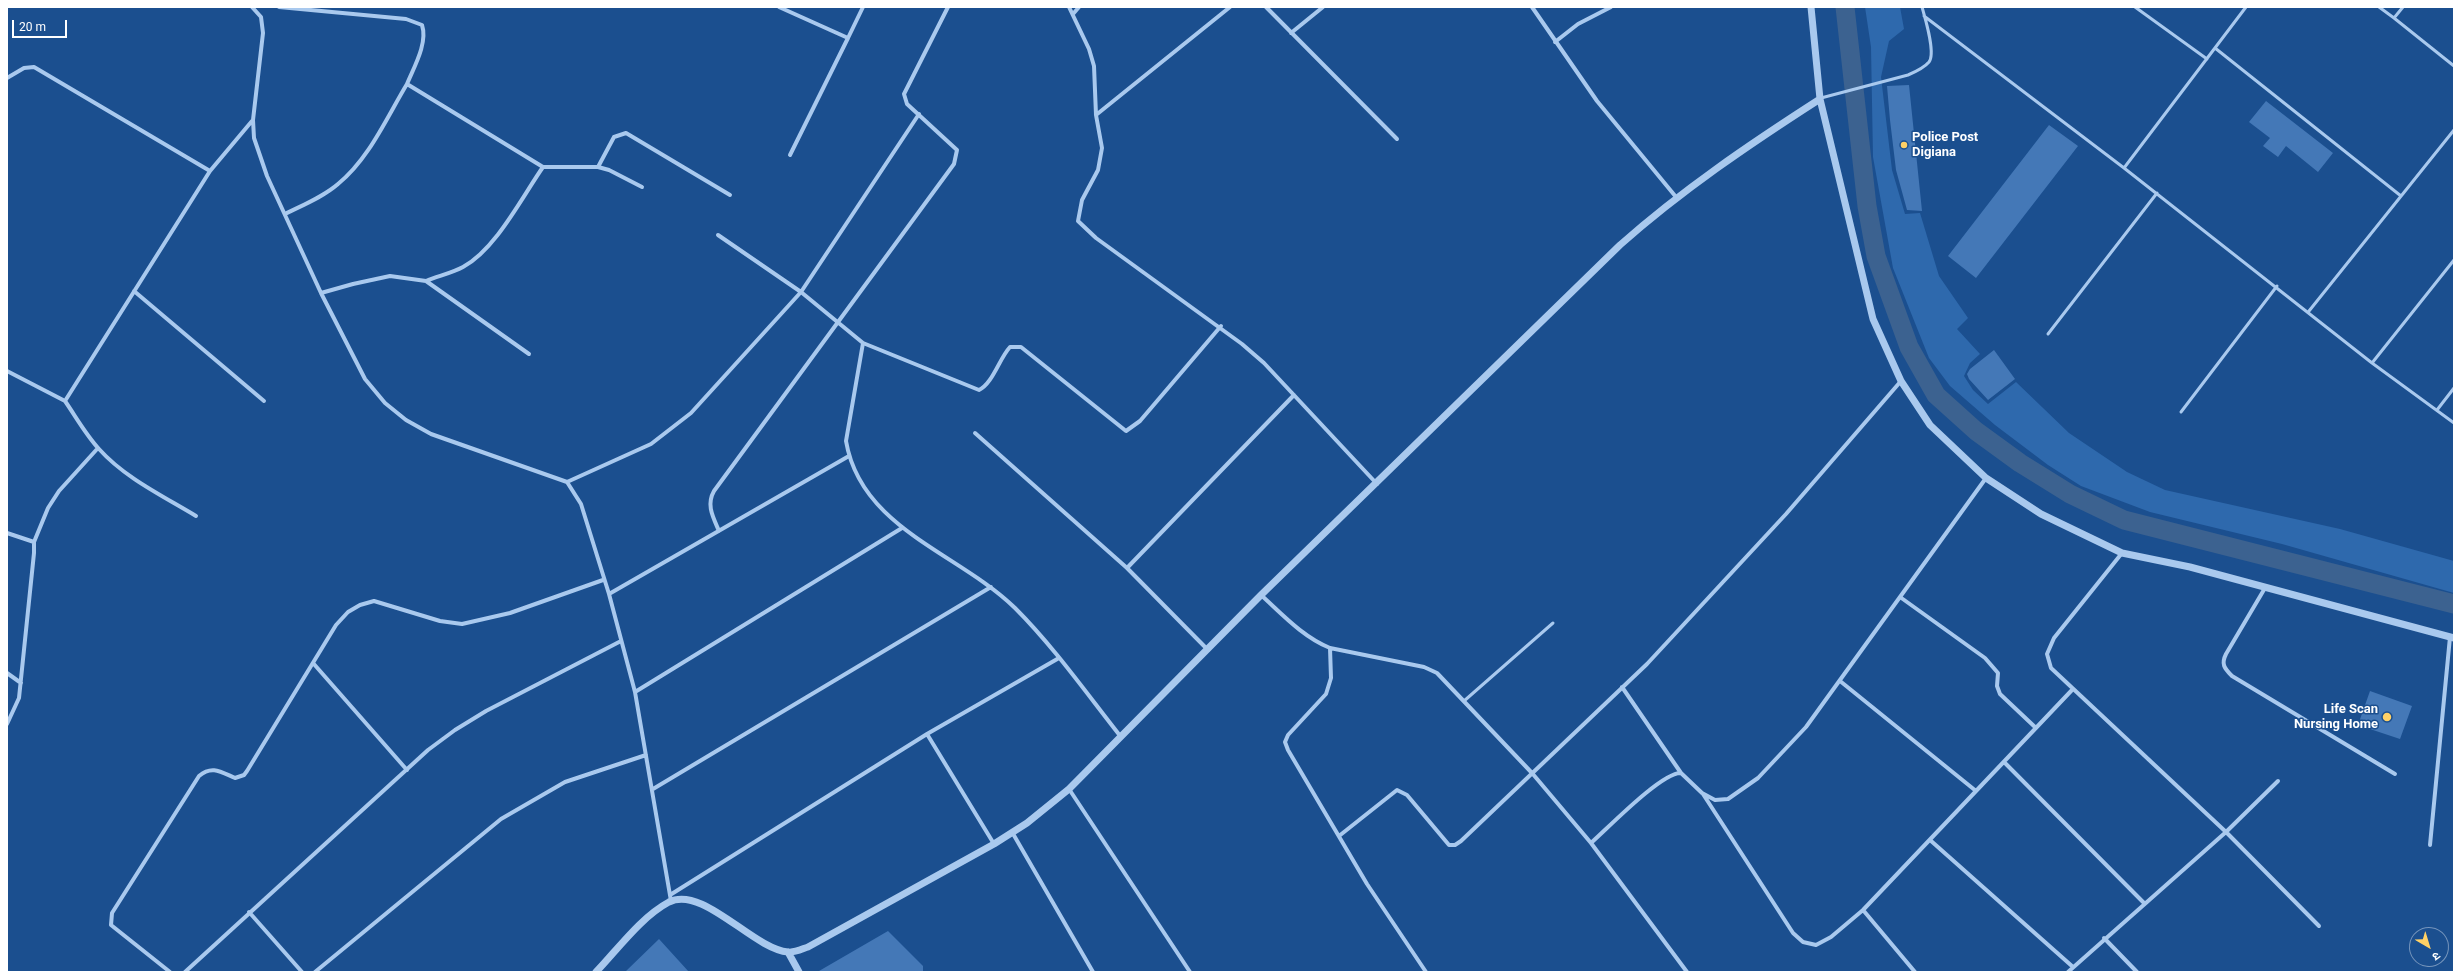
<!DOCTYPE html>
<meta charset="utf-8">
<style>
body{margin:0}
#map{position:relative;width:2461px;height:979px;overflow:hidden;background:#1b4f8f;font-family:Roboto,"Noto Sans Devanagari",sans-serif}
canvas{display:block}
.frame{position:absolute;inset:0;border:8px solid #fff;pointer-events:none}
.north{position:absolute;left:2409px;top:927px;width:40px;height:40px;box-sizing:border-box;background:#1b4f8f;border:1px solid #7695bc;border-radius:50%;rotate:142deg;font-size:11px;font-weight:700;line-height:16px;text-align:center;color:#fff}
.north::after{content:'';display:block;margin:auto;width:14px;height:18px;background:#ffd166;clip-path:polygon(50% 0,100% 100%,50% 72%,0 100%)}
.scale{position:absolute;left:12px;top:20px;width:55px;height:18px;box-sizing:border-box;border:2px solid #fff;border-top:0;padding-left:5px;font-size:12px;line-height:14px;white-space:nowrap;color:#fff;-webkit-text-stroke:3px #1b4f8f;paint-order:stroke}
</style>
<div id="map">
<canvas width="2461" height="979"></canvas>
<div class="frame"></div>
<div class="north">उ</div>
<div class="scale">20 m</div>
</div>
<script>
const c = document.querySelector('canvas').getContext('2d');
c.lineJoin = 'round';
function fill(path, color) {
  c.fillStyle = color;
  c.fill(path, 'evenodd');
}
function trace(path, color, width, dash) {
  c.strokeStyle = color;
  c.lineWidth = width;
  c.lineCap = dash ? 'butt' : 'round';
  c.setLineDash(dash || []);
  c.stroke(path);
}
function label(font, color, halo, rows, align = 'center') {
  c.font = font + ' Roboto,sans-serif';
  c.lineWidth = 3;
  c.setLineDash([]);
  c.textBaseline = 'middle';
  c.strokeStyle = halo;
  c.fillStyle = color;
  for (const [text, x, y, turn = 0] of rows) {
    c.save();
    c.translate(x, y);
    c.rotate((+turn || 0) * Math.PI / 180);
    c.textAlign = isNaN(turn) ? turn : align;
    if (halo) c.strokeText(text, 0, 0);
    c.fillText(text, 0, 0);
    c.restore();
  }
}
const green = new Path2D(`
 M1865,7H1900L1904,29L1889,41L1881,77L1892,170L1905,214L1920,213L1939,276L1968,318L1957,329L1980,354L1970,363L1964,376L1973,390L1988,404L2016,382L2069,433L2127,472L2165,490L2340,529L2454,561V593L2282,544L2150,512L2081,486L2048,465L1995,425L1950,386L1929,358L1893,268L1873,157L1871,47Z`);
const canal = new Path2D(`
 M1845,7L1867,206L1876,256L1909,347L1936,395L1976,431L2020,463L2070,494L2124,520L2454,604`);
const building = new Path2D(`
 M1909,85L1922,211L1907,210L1896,170L1890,120L1887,86Z
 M2266,101L2333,153L2318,172L2286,146L2278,157L2263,146L2270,138L2249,122Z
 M2049,125L2078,146L1976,278L1948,256Z
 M1994,350L2015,379L1988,400L1969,379L1967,374L1970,369Z
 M2370,691L2412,706L2400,739L2358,725Z
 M888,931L923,966V972L819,971Z
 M659,939L689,972H625Z`);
const service = new Path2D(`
 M2135,7L2207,59
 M2379,7L2394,18L2403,7
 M1924,16L2124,168L2246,7
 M2394,18L2454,66
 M2215,48L2401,196
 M1821,98L1908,75C1915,72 1924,68 1929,62C1936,53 1925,18 1922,7
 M2124,168L2372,363L2454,423
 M2309,311L2454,130
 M2048,334L2157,193
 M2372,363L2454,260
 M2437,410L2454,388
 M2181,412L2277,286
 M1464,701L1553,623`);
const minor = new Path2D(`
 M252,7L261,17L263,33L253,120L254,138L267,176L321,293L365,379L385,403L406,420L431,434L567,482L581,504L609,594L635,692L671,901
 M279,7L406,19L422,25C428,43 414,67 407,84
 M779,7L848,38L863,7
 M1069,7L1089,49L1094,66L1096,115L1102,148L1098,170L1082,200L1078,221L1096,238L1242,344L1264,363L1377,484
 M1266,7L1397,139
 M1532,7L1597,101L1676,197
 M1073,14L1079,7
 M1291,33L1323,7
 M1555,42L1578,24L1611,7
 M7,78L24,68L34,67L210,171
 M1096,115L1230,7
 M790,155L848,38
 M598,167L614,137L626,133L730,195
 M285,214C303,205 323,197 338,184C369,159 387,117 407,84L543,167H598L609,170L642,187
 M718,235L801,292L863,343L846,441C861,529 959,553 1015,608C1054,647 1087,694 1121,737
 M426,281C438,276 452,273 463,267C496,249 522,197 543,167
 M134,291L264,401
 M321,293L353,284L390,276L426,281L529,354
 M863,343L979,390C993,383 999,359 1010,347H1021L1126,431L1140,421L1221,326
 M7,371L65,401L210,171L252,121
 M65,401C76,417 86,435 99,449C125,478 163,496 196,516
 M975,433L1127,568L1208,650
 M567,482L651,444L691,413L801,292L919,114
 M719,531C713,517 706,505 714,491L954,164L957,150L907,104L904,94L948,7
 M7,533L34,542V553L19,698L7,724
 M34,542L48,508L59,491L98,448
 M2122,553L2054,638L2047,654L2051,668L2226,832L2319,926
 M1127,568L1294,395
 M2265,588L2226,654C2221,664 2224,668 2232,676L2395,774
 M609,594L849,456
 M1261,595C1283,615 1303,637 1330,648L1424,667L1437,673L1532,773L1591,843L1687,972
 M1900,597L1985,658L1998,673L1997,686L2000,694L2036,728
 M1330,648L1331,678L1326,694L1288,735L1285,742L1288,750L1367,884L1426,972
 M313,663L407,770
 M7,673L21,683
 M1840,681L1976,791
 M1622,687L1681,773
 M635,692L902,528
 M927,734L994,844
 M2004,762L2144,903
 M653,789L991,587
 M1069,789L1190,972
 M1703,794L1793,933L1803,942L1816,945L1831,937L1863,910L2072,690
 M1012,832L1093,972
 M1339,836L1397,790L1407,795L1449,845H1455L1461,841L1647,664L1786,514L1901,381
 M1930,840L2073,967
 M1591,843C1608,828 1662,772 1681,773L1702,793L1715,800L1728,799L1758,778L1806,727L1986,478
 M2430,845L2450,637
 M670,895L927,734L1059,658
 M1863,910L1915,972
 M249,912L302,972
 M2104,938L2137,972
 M170,972L111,925L112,913L199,776C212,765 221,772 235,778L244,775L247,771L336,625L348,612L360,605L374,601L440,621L462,624L510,613L603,580
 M185,972L428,750L455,730L486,711L621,641
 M315,972L501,819L565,782L646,755
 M2068,972L2226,832L2278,781`);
const tertiary = new Path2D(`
 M1811,7L1820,99L1873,319L1901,381L1930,425L1986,478L2041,514L2122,553L2190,567L2454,638
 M788,952L799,972
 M596,972C618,949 641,917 669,902C703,885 753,949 788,952C794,953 802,949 808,947L994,844L1027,823L1069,789L1261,595L1620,245C1682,190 1750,144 1820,99`);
const markers = [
 [1904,145,4,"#ffd166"],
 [2387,717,5,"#ffd166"]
];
const poiNames = [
 ["Police Post",1912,138],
 ["Digiana",1912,153],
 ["Life Scan",2378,710,"right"],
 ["Nursing Home",2378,725,"right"]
];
fill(green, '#2e69ad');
trace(canal, '#3c6290', 19);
fill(building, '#4478b7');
trace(service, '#a9c9ee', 3);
trace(minor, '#a9c9ee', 4);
trace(tertiary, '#a9c9ee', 7);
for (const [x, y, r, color] of markers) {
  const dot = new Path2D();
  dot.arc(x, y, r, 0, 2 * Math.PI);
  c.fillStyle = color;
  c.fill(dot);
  trace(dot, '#1b4f8f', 1.5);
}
label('bold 13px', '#fff', '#1b4f8f', poiNames, 'left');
</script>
